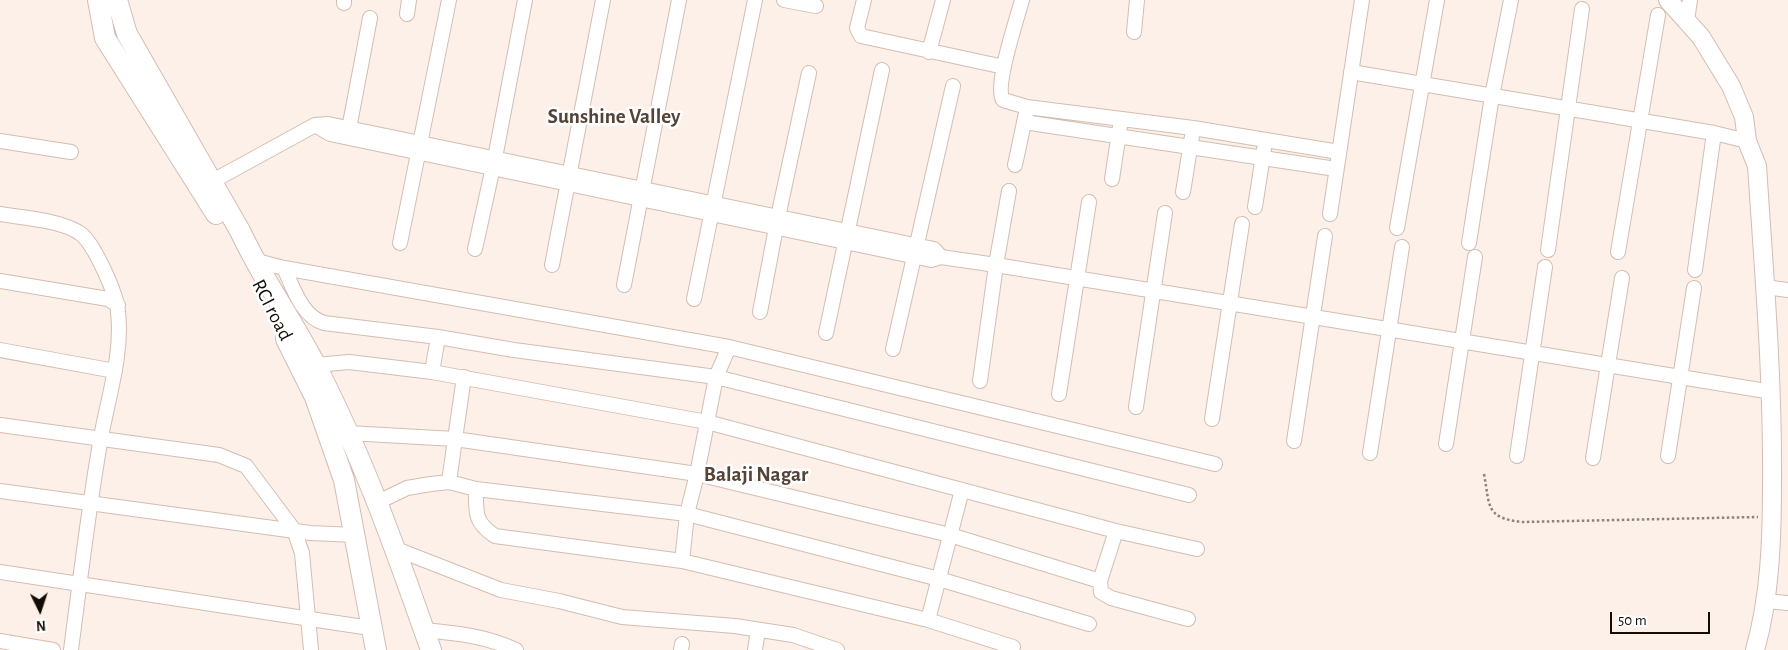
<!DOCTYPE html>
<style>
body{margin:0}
#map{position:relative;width:1788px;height:650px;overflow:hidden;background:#fdf0e8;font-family:"Alegreya Sans",sans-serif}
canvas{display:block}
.north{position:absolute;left:15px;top:585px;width:50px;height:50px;-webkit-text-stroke:4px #fff;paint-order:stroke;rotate:176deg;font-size:14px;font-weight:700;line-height:20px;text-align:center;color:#130d08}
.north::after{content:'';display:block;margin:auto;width:18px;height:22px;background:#130d08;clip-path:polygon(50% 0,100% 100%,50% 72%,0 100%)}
.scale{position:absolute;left:1610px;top:612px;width:100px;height:22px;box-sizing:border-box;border:2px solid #130d08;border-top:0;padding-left:6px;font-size:15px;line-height:18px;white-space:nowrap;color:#130d08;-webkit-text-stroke:4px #fff;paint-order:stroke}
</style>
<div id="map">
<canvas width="1788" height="650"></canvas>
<div class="north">N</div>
<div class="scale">50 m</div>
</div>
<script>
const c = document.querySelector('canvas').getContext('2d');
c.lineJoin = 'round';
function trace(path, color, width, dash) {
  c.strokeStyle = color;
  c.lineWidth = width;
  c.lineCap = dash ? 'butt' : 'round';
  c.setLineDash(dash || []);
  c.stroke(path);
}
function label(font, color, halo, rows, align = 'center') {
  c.font = font + ' "Alegreya Sans",sans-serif';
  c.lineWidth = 5;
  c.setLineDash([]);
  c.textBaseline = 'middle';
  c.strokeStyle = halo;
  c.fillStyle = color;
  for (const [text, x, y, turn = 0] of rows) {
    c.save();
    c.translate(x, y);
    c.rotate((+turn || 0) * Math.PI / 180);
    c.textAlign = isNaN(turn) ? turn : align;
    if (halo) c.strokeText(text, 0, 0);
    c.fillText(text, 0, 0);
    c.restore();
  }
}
const path = new Path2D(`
 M1484,474C1490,506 1485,518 1522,522L1758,517`);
const minor = new Path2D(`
 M784,0L816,6
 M864,0L857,28L861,36L1004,67
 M1022,0C1017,19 994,86 1003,100L1027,107L1193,128L1339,152
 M344,3V0
 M407,14L409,0
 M1687,21L1690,0
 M1134,32L1137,0
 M929,52L943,0
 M1351,72L1714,133L1747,141
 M1024,122L1336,169
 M315,125L330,134L931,260L941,257L996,265L1772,392
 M348,134L370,18
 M0,141L71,152
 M1015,165L1026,113
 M1112,179L1120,126
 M211,182L315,125L328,124L934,249L941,257
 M1183,192L1192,136
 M1255,207L1264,149
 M0,214C23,218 62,220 81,234C94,244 117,294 118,312C123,356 107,400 100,443C88,512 80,581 71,650
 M1330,214L1362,0
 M1397,228L1437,0
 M400,243L449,0
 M1469,243L1492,96L1511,0
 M475,249L495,158L525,0
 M1548,250L1582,9
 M1618,252L1658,15
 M253,260L284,268L729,347L1215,464
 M552,265L603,0
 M284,268C293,287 302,317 324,323L438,337L514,350L716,377L1189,495
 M1695,270L1714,133
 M0,281L108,299L118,305
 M624,285L679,0
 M1765,287L1788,290
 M694,299L755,0
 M760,312L778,217L809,73
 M826,333L882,70
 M893,349L953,86
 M0,350L115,371
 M316,365L349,362L432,372L707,422L1116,531L1197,549
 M432,372L438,337
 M980,381L996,265L1009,191
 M1059,394L1089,202
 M1136,407L1165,213
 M1212,419L1242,224
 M0,425L219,455L246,466L294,530L302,553L311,650
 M348,433L455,439L464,377
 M1294,441L1325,236
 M1446,444L1475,257
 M1370,453L1402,247
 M1517,456L1545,267
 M1668,456L1694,288
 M1593,458L1622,278
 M449,482L455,439L697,474L950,535L1100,581
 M476,489C476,513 474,522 495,536L682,561L928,620L1013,647
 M0,491L310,533L356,535
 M378,502L407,488L431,484L449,482L476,489L687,514L939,579L1089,624
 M1116,531L1100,581L1101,592L1111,598L1188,619
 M396,549L501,590L559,601L622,617L735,626L793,635L837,650
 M682,561L687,514L697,474L716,377L729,347
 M0,572L370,628
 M1766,601L1788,603
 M928,620L962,490
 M424,630C456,633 486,636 516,650
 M0,641L53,650
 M681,650L682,644
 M755,650L758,630`);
const tertiary = new Path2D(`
 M1668,0L1701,37L1731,86L1744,117L1747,141L1757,166C1764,272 1773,378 1772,484C1772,540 1770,597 1755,650`);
const secondary = new Path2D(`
 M98,0L105,38L216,214
 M117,0L127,34L240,231C262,278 292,320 316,366C363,457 397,553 431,650
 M286,339L315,397L344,480L376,650`);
const streetNames = [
 ["RCI road",272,310,63]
];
const neighbourhoodNames = [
 ["Sunshine Valley",614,117],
 ["Balaji Nagar",756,475]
];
trace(minor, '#d2beb1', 16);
trace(tertiary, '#d2beb1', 20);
trace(secondary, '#d2beb1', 22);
trace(path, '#8c827b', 2.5, [2.5, 2.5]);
trace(minor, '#fff', 14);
trace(tertiary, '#fff', 18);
trace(secondary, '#fff', 20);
label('20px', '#130d08', '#fff', streetNames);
label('bold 21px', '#544438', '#fff', neighbourhoodNames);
</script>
